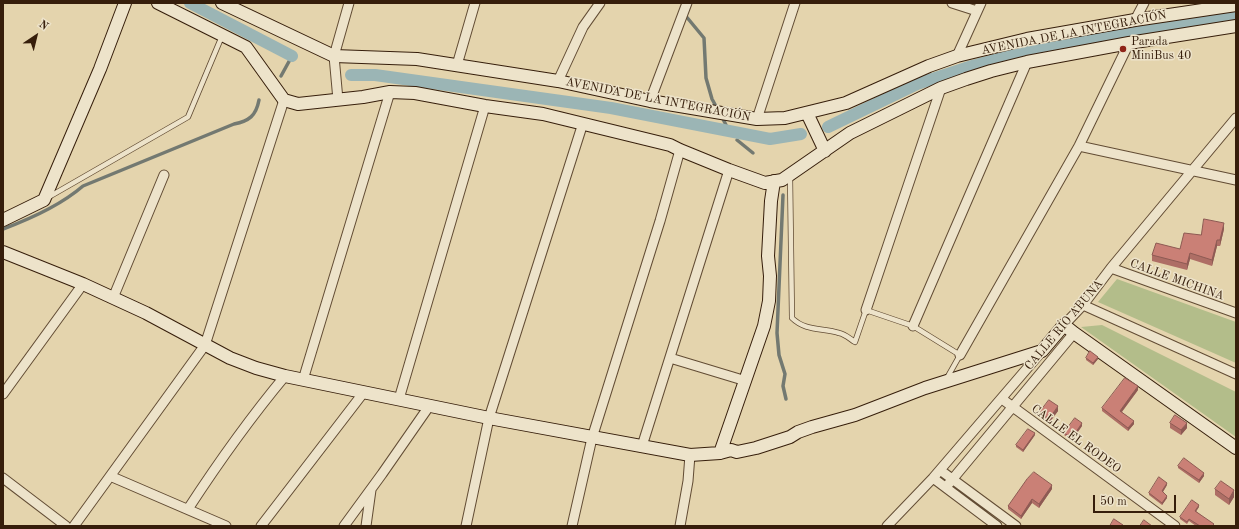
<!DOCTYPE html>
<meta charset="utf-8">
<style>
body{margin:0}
#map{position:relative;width:1239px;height:529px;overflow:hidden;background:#e4d4ad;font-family:"Old Standard TT",serif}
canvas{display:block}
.frame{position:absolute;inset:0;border:4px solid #361e0b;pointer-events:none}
.north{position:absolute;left:16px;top:16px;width:40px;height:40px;-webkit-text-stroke:3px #ede3ca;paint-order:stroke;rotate:35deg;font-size:11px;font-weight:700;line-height:16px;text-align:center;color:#361e0b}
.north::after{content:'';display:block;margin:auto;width:14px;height:18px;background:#361e0b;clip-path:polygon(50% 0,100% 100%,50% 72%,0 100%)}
.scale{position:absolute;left:1093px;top:495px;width:83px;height:18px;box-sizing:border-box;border:2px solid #361e0b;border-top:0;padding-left:5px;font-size:12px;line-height:14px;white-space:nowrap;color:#361e0b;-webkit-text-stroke:3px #ede3ca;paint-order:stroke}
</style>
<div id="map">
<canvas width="1239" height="529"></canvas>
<div class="frame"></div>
<div class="north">N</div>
<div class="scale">50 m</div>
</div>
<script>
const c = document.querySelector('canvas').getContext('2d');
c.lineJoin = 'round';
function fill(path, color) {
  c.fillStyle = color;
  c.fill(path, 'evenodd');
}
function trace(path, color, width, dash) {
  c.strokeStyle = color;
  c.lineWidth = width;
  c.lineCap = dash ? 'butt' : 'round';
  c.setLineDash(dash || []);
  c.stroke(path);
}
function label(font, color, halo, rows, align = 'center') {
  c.font = font + ' "Old Standard TT",serif';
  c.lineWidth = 3;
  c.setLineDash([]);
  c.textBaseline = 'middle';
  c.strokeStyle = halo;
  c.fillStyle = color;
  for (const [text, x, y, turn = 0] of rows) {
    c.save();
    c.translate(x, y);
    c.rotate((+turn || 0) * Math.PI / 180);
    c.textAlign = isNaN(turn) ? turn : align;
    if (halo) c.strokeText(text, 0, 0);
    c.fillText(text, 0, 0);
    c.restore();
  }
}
const green = new Path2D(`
 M1117,279L1236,322V363L1098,302Z
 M1102,325L1236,392V437L1081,327Z`);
const stream = new Path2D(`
 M685,15L704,38L706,78L712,99L718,110
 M281,76L292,56
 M722,117L726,125
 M737,140L753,153
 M783,195L777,333L779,355L785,374L783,386L786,399
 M3,229C30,219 61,205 83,186L234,124C249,121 256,116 259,100`);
const canal = new Path2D(`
 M190,3L292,56
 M351,75H375L611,108L770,139L801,134
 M828,127L917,84L972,66L1039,48L1165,28L1200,20L1236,14`);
const lane = new Path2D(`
 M790,176L792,318C805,331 822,328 839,333C845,334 850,339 855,342L866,310L913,326L960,355L947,378
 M47,198L188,117L222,36`);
const street = new Path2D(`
 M952,3L977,11
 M1135,20L1144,3
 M957,56L981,3
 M457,65L475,3
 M558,81L583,27L600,3
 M338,100L334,56L349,3
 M650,101L687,3
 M757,119L795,3
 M1079,146L1236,180
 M1111,268L1236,313
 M113,298L164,175
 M1083,305L1236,374
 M866,310L941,88
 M1064,325L1083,305L1111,268L1236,118
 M913,326L1027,62
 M960,355L1079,146L1129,43
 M670,358L746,381
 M303,380L390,92
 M3,394L83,284
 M399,399L485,106
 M1002,399L1175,526
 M642,446L729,170
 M940,470L1016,526
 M110,476L226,526
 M3,478L66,526
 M933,478L997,526
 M946,487L1074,333
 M188,509C218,463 250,418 285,376
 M74,526L205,345L284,100
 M261,526L364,392
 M344,526L382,474L430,405
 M366,526L371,490
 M466,526L489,418L583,123
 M572,526L592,438L660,221L680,150
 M680,526L688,481L690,455
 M887,526L933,478L1042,351`);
const secondary = new Path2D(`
 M158,3L246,47L284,100L298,104L363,97L390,92L415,93L485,106L543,114L670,145L680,150L729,170L765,183L782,180L850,133L941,88L966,79L991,71L1027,62L1129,43L1236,26
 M222,3L334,56L417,59L558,81L650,101L757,119L785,118L846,103L929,66L957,56L1027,39L1135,20L1236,5
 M807,113L825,151
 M3,220L44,200L100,69L125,3
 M3,252L83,284L146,313L230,358L256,368L285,376L489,418L690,455L720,453L731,450L737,452L756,448L790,437L798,432L812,427L855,415L925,388L1042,351L1064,325L1074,333L1236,448
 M720,453L764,326L769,301L770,276L768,256L771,201L774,181`);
const wall = new Path2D(`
 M1224,229L1220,246H1217L1212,266L1190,259L1187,270L1152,261V255L1180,249L1201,235Z
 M1086,358L1098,359L1093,365L1086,360Z
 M1138,390L1122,412L1134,424L1128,431L1102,411V408Z
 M1058,411L1049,423L1040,416V412Z
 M1170,423L1187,428L1181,435L1170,428Z
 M1082,426L1072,440L1064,435V433Z
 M1035,435L1023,452L1016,447V445Z
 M1178,466L1204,476L1199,483L1178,468Z
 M1167,485L1163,492L1167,498L1162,505L1149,495V493Z
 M1052,489L1039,508L1032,503L1021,519L1008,509V506Z
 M1215,489L1234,497L1229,505L1215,495Z
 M1199,507L1196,511L1214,526H1196L1189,521L1187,524L1180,519V517Z`);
const shadedWall = new Path2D(`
 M1224,223V229L1220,246V240Z
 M1217,240V246L1212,266V260Z
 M1190,253V259L1187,270V264Z
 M1098,357V359L1093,365V363Z
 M1138,386V390L1120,414V411Z
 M1058,406V411L1049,423V419Z
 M1134,421V424L1128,431V428Z
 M1082,423V426L1072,440V438Z
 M1187,423V428L1181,435V430Z
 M1035,433V435L1023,452V450Z
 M1204,473V476L1199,483V480Z
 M1167,483V485L1162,493V491Z
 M1052,485V489L1039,508V504Z
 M1234,490V497L1229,505V499Z
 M1167,496V498L1162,505V503Z
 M1032,499V503L1021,519V516Z
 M1199,505V507L1195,513V511Z`);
const building = new Path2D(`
 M1204,219L1224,223L1220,240H1217L1212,260L1190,253L1187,264L1152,255L1156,243L1180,249L1184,233L1201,235Z
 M1090,351L1098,357L1093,363L1086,358Z
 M1125,378L1138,386L1120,411L1134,421L1128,428L1102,408Z
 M1049,400L1058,406L1049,419L1040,412Z
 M1175,415L1187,423L1181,430L1170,423Z
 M1075,418L1082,423L1072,438L1064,433Z
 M1028,429L1035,433L1023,450L1016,445Z
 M1184,458L1204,473L1199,480L1178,466Z
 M1034,472L1052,485L1039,504L1032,499L1021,516L1008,506L1027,479Z
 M1159,477L1167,483L1162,491L1167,496L1162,503L1149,493Z
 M1221,481L1234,490L1229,499L1215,489Z
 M1192,500L1199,505L1195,511L1214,524L1212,526H1200L1189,519L1187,522L1180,517Z
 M1114,519L1123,525L1122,526H1110Z
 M1144,520L1152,526H1140Z`);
const markers = [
 [1123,49,4,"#8f2418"]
];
const streetNames = [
 ["AVENIDA DE LA INTEGRACIÓN",1074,33,-11],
 ["AVENIDA DE LA INTEGRACIÓN",658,100,11],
 ["CALLE MICHINA",1177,280,20],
 ["CALLE RÍO ABUNA",1064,325,-50],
 ["CALLE EL RODEO",1076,439,36]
];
const poiNames = [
 ["Parada",1131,42],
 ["MiniBus 40",1131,56]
];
fill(green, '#b3bd8a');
trace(stream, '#737971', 3.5);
trace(canal, '#9bb5b5', 12);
trace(lane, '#624c34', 6);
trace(street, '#624c34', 11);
trace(secondary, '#361e0b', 14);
trace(lane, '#ede3ca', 4.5);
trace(street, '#ede3ca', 9);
trace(secondary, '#ede3ca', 12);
fill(wall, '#ae6e65');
fill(shadedWall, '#8d5a53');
fill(building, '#ca8076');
trace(building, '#8d5a53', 1);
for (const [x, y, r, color] of markers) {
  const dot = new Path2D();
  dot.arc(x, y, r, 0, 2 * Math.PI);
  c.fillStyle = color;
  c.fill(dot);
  trace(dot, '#ede3ca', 1.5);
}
label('12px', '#361e0b', '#ede3ca', streetNames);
label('12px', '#361e0b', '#ede3ca', poiNames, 'left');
</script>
